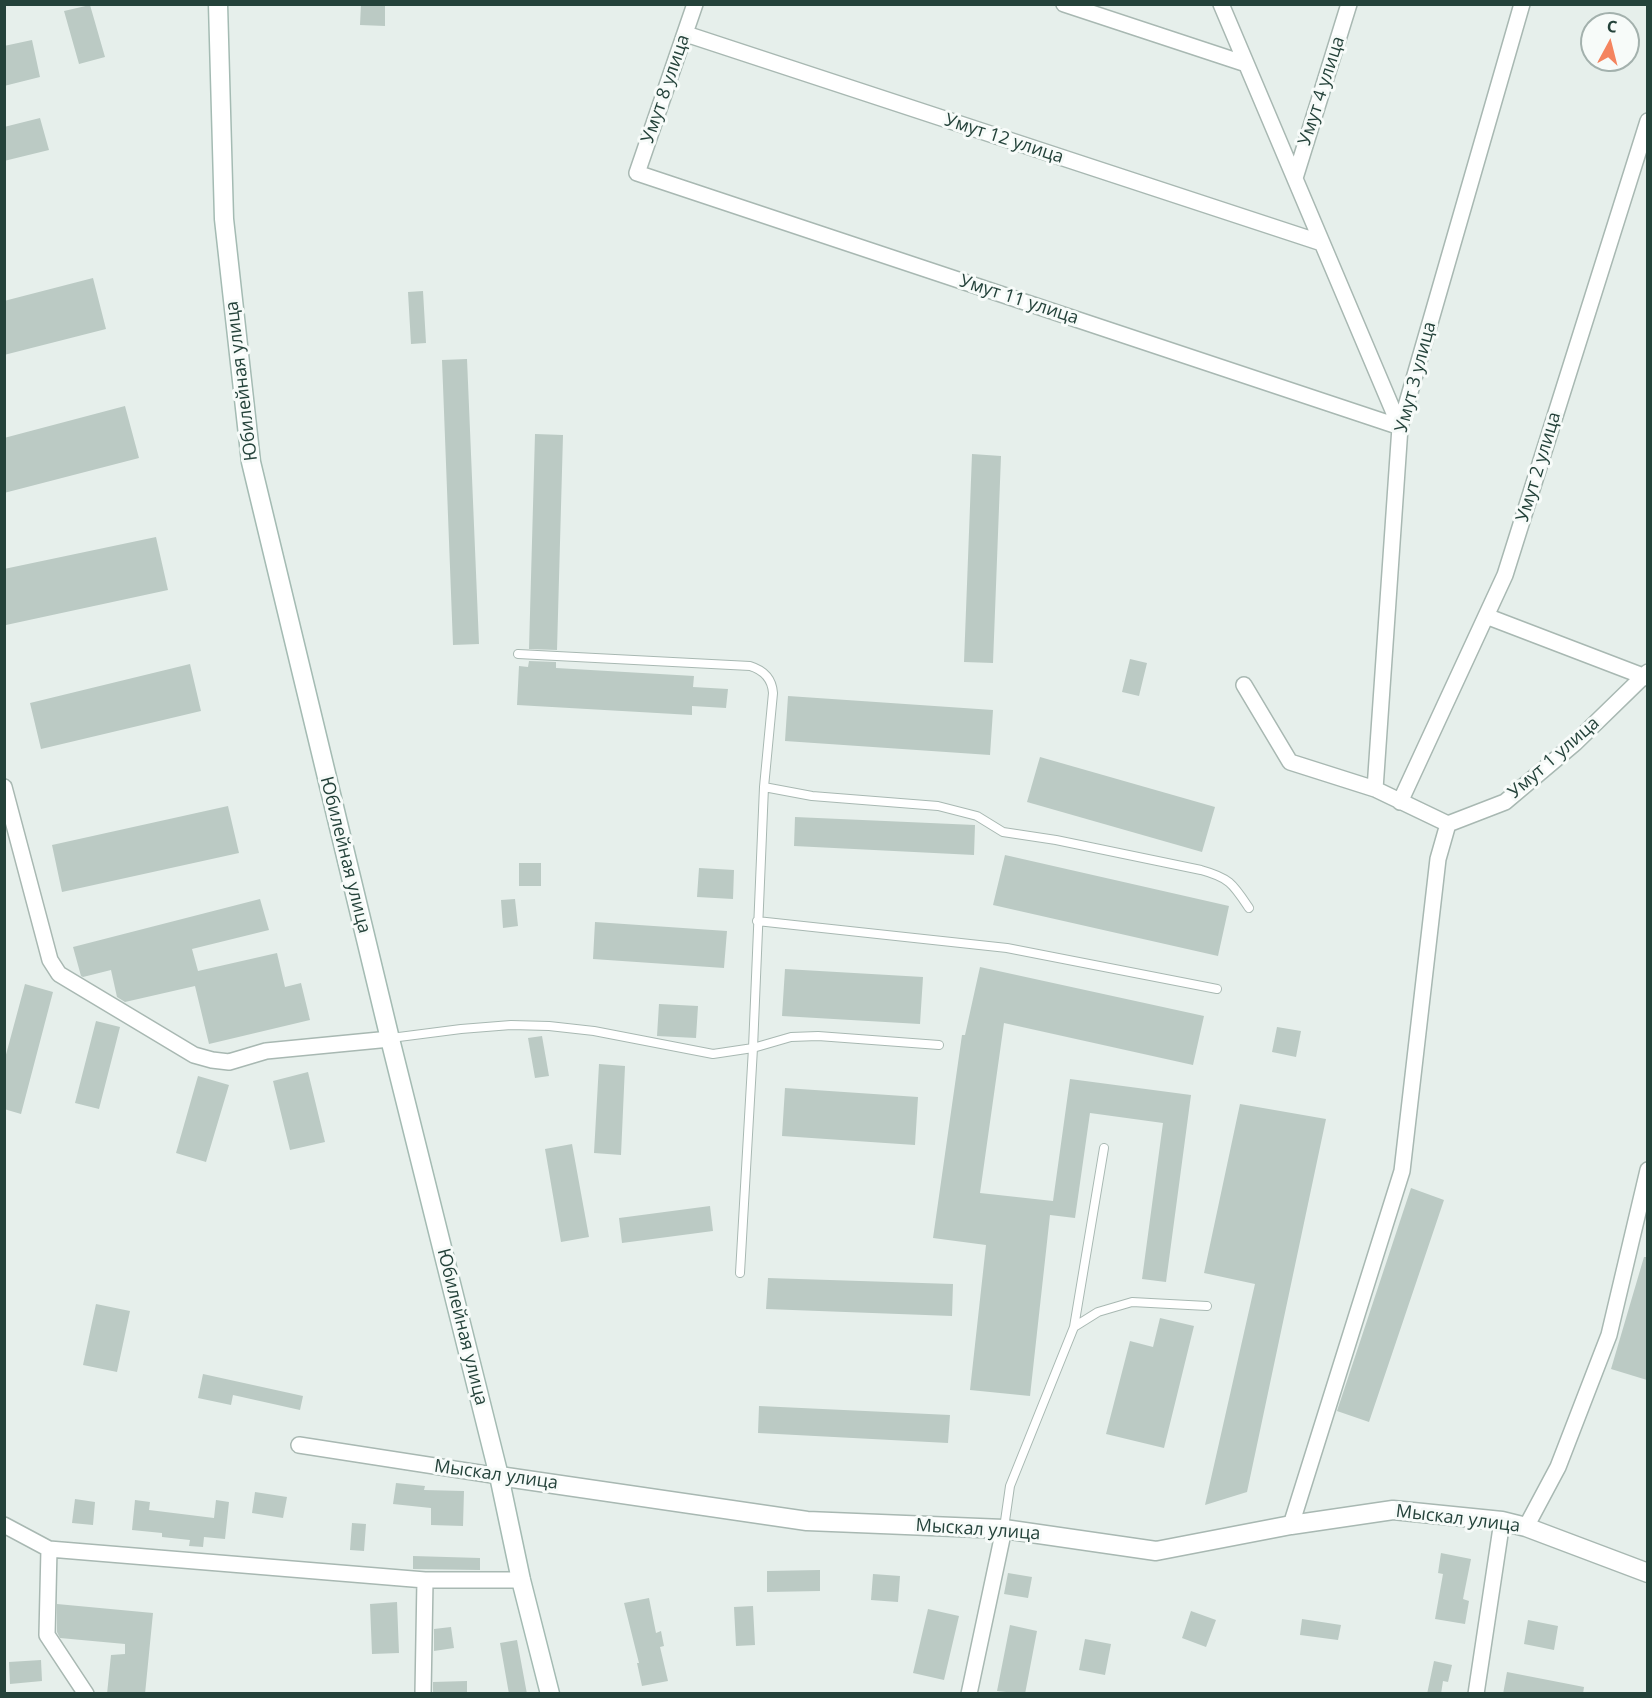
<!DOCTYPE html>
<meta charset="utf-8">
<style>
body{margin:0}
#map{position:relative;width:1652px;height:1698px;overflow:hidden;background:#e6efeb;font-family:"Open Sans",sans-serif}
canvas{display:block}
.frame{position:absolute;inset:0;border:6px solid #24423a;pointer-events:none}
.north{position:absolute;left:1580px;top:12px;width:60px;height:60px;box-sizing:border-box;background:#f7fbf9;border:2px solid #a3b1ad;border-radius:50%;rotate:7deg;font-size:16px;font-weight:700;line-height:24px;text-align:center;color:#24423a}
.north::after{content:'';display:block;margin:auto;width:21px;height:27px;background:#f4845f;clip-path:polygon(50% 0,100% 100%,50% 72%,0 100%)}
</style>
<div id="map">
<canvas width="1652" height="1698"></canvas>
<div class="frame"></div>
<div class="north">С</div>
</div>
<script>
const c = document.querySelector('canvas').getContext('2d');
c.lineJoin = 'round';
function fill(path, color) {
  c.fillStyle = color;
  c.fill(path, 'evenodd');
}
function trace(path, color, width, dash) {
  c.strokeStyle = color;
  c.lineWidth = width;
  c.lineCap = dash ? 'butt' : 'round';
  c.setLineDash(dash || []);
  c.stroke(path);
}
function label(font, color, halo, rows, align = 'center') {
  c.font = font + ' "Open Sans",sans-serif';
  c.lineWidth = 6;
  c.setLineDash([]);
  c.textBaseline = 'middle';
  c.strokeStyle = halo;
  c.fillStyle = color;
  for (const [text, x, y, turn = 0] of rows) {
    c.save();
    c.translate(x, y);
    c.rotate((+turn || 0) * Math.PI / 180);
    c.textAlign = isNaN(turn) ? turn : align;
    if (halo) c.strokeText(text, 0, 0);
    c.fillText(text, 0, 0);
    c.restore();
  }
}
const building = new Path2D(`
 M361,4H385V26L360,25Z
 M90,5L105,57L79,64L64,11Z
 M32,40L40,77L4,86V46Z
 M40,118L49,150L4,161V127Z
 M93,278L106,329L4,355V301Z
 M423,291L426,343L411,344L408,292Z
 M467,359L479,644L453,645L442,360Z
 M125,406L139,458L4,493V438Z
 M535,434L563,435L557,650L529,649Z
 M972,454L1001,456L993,663L964,662Z
 M156,537L168,590L6,625L4,569Z
 M1130,659L1147,663L1139,696L1122,692Z
 M529,661L556,662V668L694,676L693,687L728,689L726,708L692,706V715L517,705L519,666L528,667Z
 M190,664L201,711L41,749L30,703Z
 M788,696L993,710L990,755L785,741Z
 M1040,757L1215,807L1202,852L1027,802Z
 M228,806L239,853L62,892L52,845Z
 M795,817L975,825L974,855L794,846Z
 M1005,855L1229,906L1218,956L993,905Z
 M519,863H541V886H519Z
 M699,868L734,870L733,899L697,897Z
 M260,899L269,930L192,949L198,971L277,953L285,987L301,983L310,1020L209,1044L195,986L125,1002L117,997L111,970L83,977L81,976L73,947Z
 M515,899L518,926L503,928L501,900Z
 M595,922L727,931L724,968L593,959Z
 M980,967L1204,1016L1193,1065L1004,1023L980,1193L1053,1201L1070,1079L1191,1095L1166,1282L1142,1279L1163,1123L1090,1113L1075,1218L1050,1215L1030,1396L970,1390L986,1245L933,1238L962,1035H965Z
 M785,969L923,977L920,1024L782,1016Z
 M25,984L53,992L21,1114L4,1109V1062Z
 M659,1004L698,1006L696,1038L657,1036Z
 M96,1021L120,1027L99,1109L75,1103Z
 M1277,1027L1301,1031L1296,1057L1272,1052Z
 M542,1036L549,1076L535,1078L528,1038Z
 M599,1064L625,1066L621,1155L594,1153Z
 M308,1072L325,1142L290,1150L273,1081Z
 M198,1076L229,1085L206,1162L176,1153Z
 M785,1088L918,1097L915,1145L782,1136Z
 M1240,1104L1326,1119L1247,1492L1205,1505L1255,1284L1204,1273Z
 M572,1144L589,1237L561,1242L545,1149Z
 M1411,1188L1444,1200L1369,1422L1337,1411Z
 M710,1206L713,1231L622,1243L619,1218Z
 M1644,1257H1647V1380L1611,1369Z
 M768,1278L953,1284L952,1316L766,1309Z
 M96,1304L130,1311L117,1372L83,1365Z
 M1160,1318L1194,1326L1164,1448L1106,1434L1130,1341L1153,1347Z
 M203,1374L303,1396L300,1410L233,1395L231,1405L198,1398Z
 M759,1406L950,1415L948,1443L758,1433Z
 M396,1483L425,1486L424,1490L464,1491L463,1526L431,1525V1508L393,1504Z
 M255,1492L287,1497L283,1518L252,1513Z
 M75,1499L95,1502L93,1525L72,1523Z
 M135,1500L150,1502L149,1510L214,1518L216,1500L229,1502L225,1539L204,1537L203,1547L189,1546L190,1540L162,1537V1533L132,1530Z
 M352,1523L366,1524L364,1551L350,1550Z
 M1441,1553L1471,1559L1463,1599L1469,1601L1465,1624L1435,1619L1443,1574L1438,1573Z
 M413,1556L480,1558V1570L413,1569Z
 M820,1570V1591L767,1592V1571Z
 M1008,1573L1032,1577L1028,1598L1004,1594Z
 M873,1574L900,1576L898,1602L871,1600Z
 M649,1598L656,1633L661,1631L664,1646L660,1647L668,1681L642,1686L637,1663H639L624,1603Z
 M397,1602L399,1653L372,1654L370,1604Z
 M57,1604L153,1613L145,1694H107L111,1655L125,1654V1644L60,1638L57,1632Z
 M753,1606L755,1645L736,1646L734,1607Z
 M928,1609L959,1616L944,1680L913,1673Z
 M1191,1611L1216,1620L1206,1647L1182,1638Z
 M1302,1619L1341,1625L1338,1640L1300,1635Z
 M1528,1620L1558,1626L1554,1650L1524,1644Z
 M1010,1625L1037,1631L1025,1694L997,1691Z
 M451,1627L454,1648L434,1651V1629Z
 M1085,1639L1111,1644L1105,1675L1079,1670Z
 M517,1640L527,1694H509L500,1643Z
 M41,1660L42,1681L10,1684L9,1662Z
 M1434,1661L1452,1665L1448,1682L1443,1681L1441,1694H1427Z
 M1507,1672L1584,1687L1583,1694H1503Z
 M467,1681V1694H433V1682Z`);
const service = new Path2D(`
 M518,654L750,666C763,670 772,678 773,693L764,787L753,1048L740,1273
 M764,787L812,796L938,806L977,816L1003,832L1056,840L1201,870C1230,878 1233,884 1249,908
 M757,921L1007,948L1217,989
 M391,1038L461,1029L511,1025L549,1026L594,1031L713,1054L753,1048L791,1037L818,1036L939,1045
 M1074,1327L1104,1148
 M1004,1528L1010,1486L1074,1327L1098,1312L1132,1302L1207,1306`);
const minor = new Path2D(`
 M695,4L637,173L1400,427
 M1064,4L1246,64
 M1221,4L1400,427
 M686,34L1322,243
 M1295,178L1349,4
 M1486,616L1648,678
 M1244,685L1290,762L1375,789
 M4,787L50,960L59,974L194,1055L212,1060L229,1062L266,1051L390,1039
 M1400,802L1505,575L1648,121
 M1448,824L1375,789L1400,427L1522,4
 M1448,824L1505,802L1575,743L1648,672
 M299,1445L499,1476
 M4,1525L49,1549L425,1580H521
 M1291,1525L1402,1171L1438,859L1448,824
 M1526,1527L1558,1467L1609,1335L1648,1170
 M49,1549L47,1635L86,1694
 M423,1694L425,1580
 M969,1694L1004,1529
 M1476,1694L1502,1521`);
const tertiary = new Path2D(`
 M499,1476L807,1521L1004,1529L1156,1551L1291,1525L1393,1510L1502,1521L1526,1527L1648,1573`);
const secondary = new Path2D(`
 M218,4L224,219L251,462L390,1039L499,1476L521,1580L550,1694`);
const streetNames = [
 ["Умут 8 улица",666,89,-71],
 ["Умут 4 улица",1322,91,-72],
 ["Умут 12 улица",1004,139,18],
 ["Умут 11 улица",1019,300,18],
 ["Умут 3 улица",1416,377,-75],
 ["Юбилейная улица",242,381,-97],
 ["Умут 2 улица",1539,467,-73],
 ["Умут 1 улица",1554,758,-41],
 ["Юбилейная улица",345,855,76],
 ["Юбилейная улица",462,1327,76],
 ["Мыскал улица",496,1475,8],
 ["Мыскал улица",1458,1519,7],
 ["Мыскал улица",978,1530,4]
];
fill(building, '#bbcac4');
trace(service, '#a8b8b2', 10);
trace(minor, '#a8b8b2', 18);
trace(tertiary, '#a8b8b2', 21);
trace(secondary, '#a4bbb3', 21);
trace(service, '#fff', 8);
trace(minor, '#fff', 15);
trace(tertiary, '#fff', 18);
trace(secondary, '#fff', 18);
label('18px', '#24423a', '#f7fbf9', streetNames);
</script>
